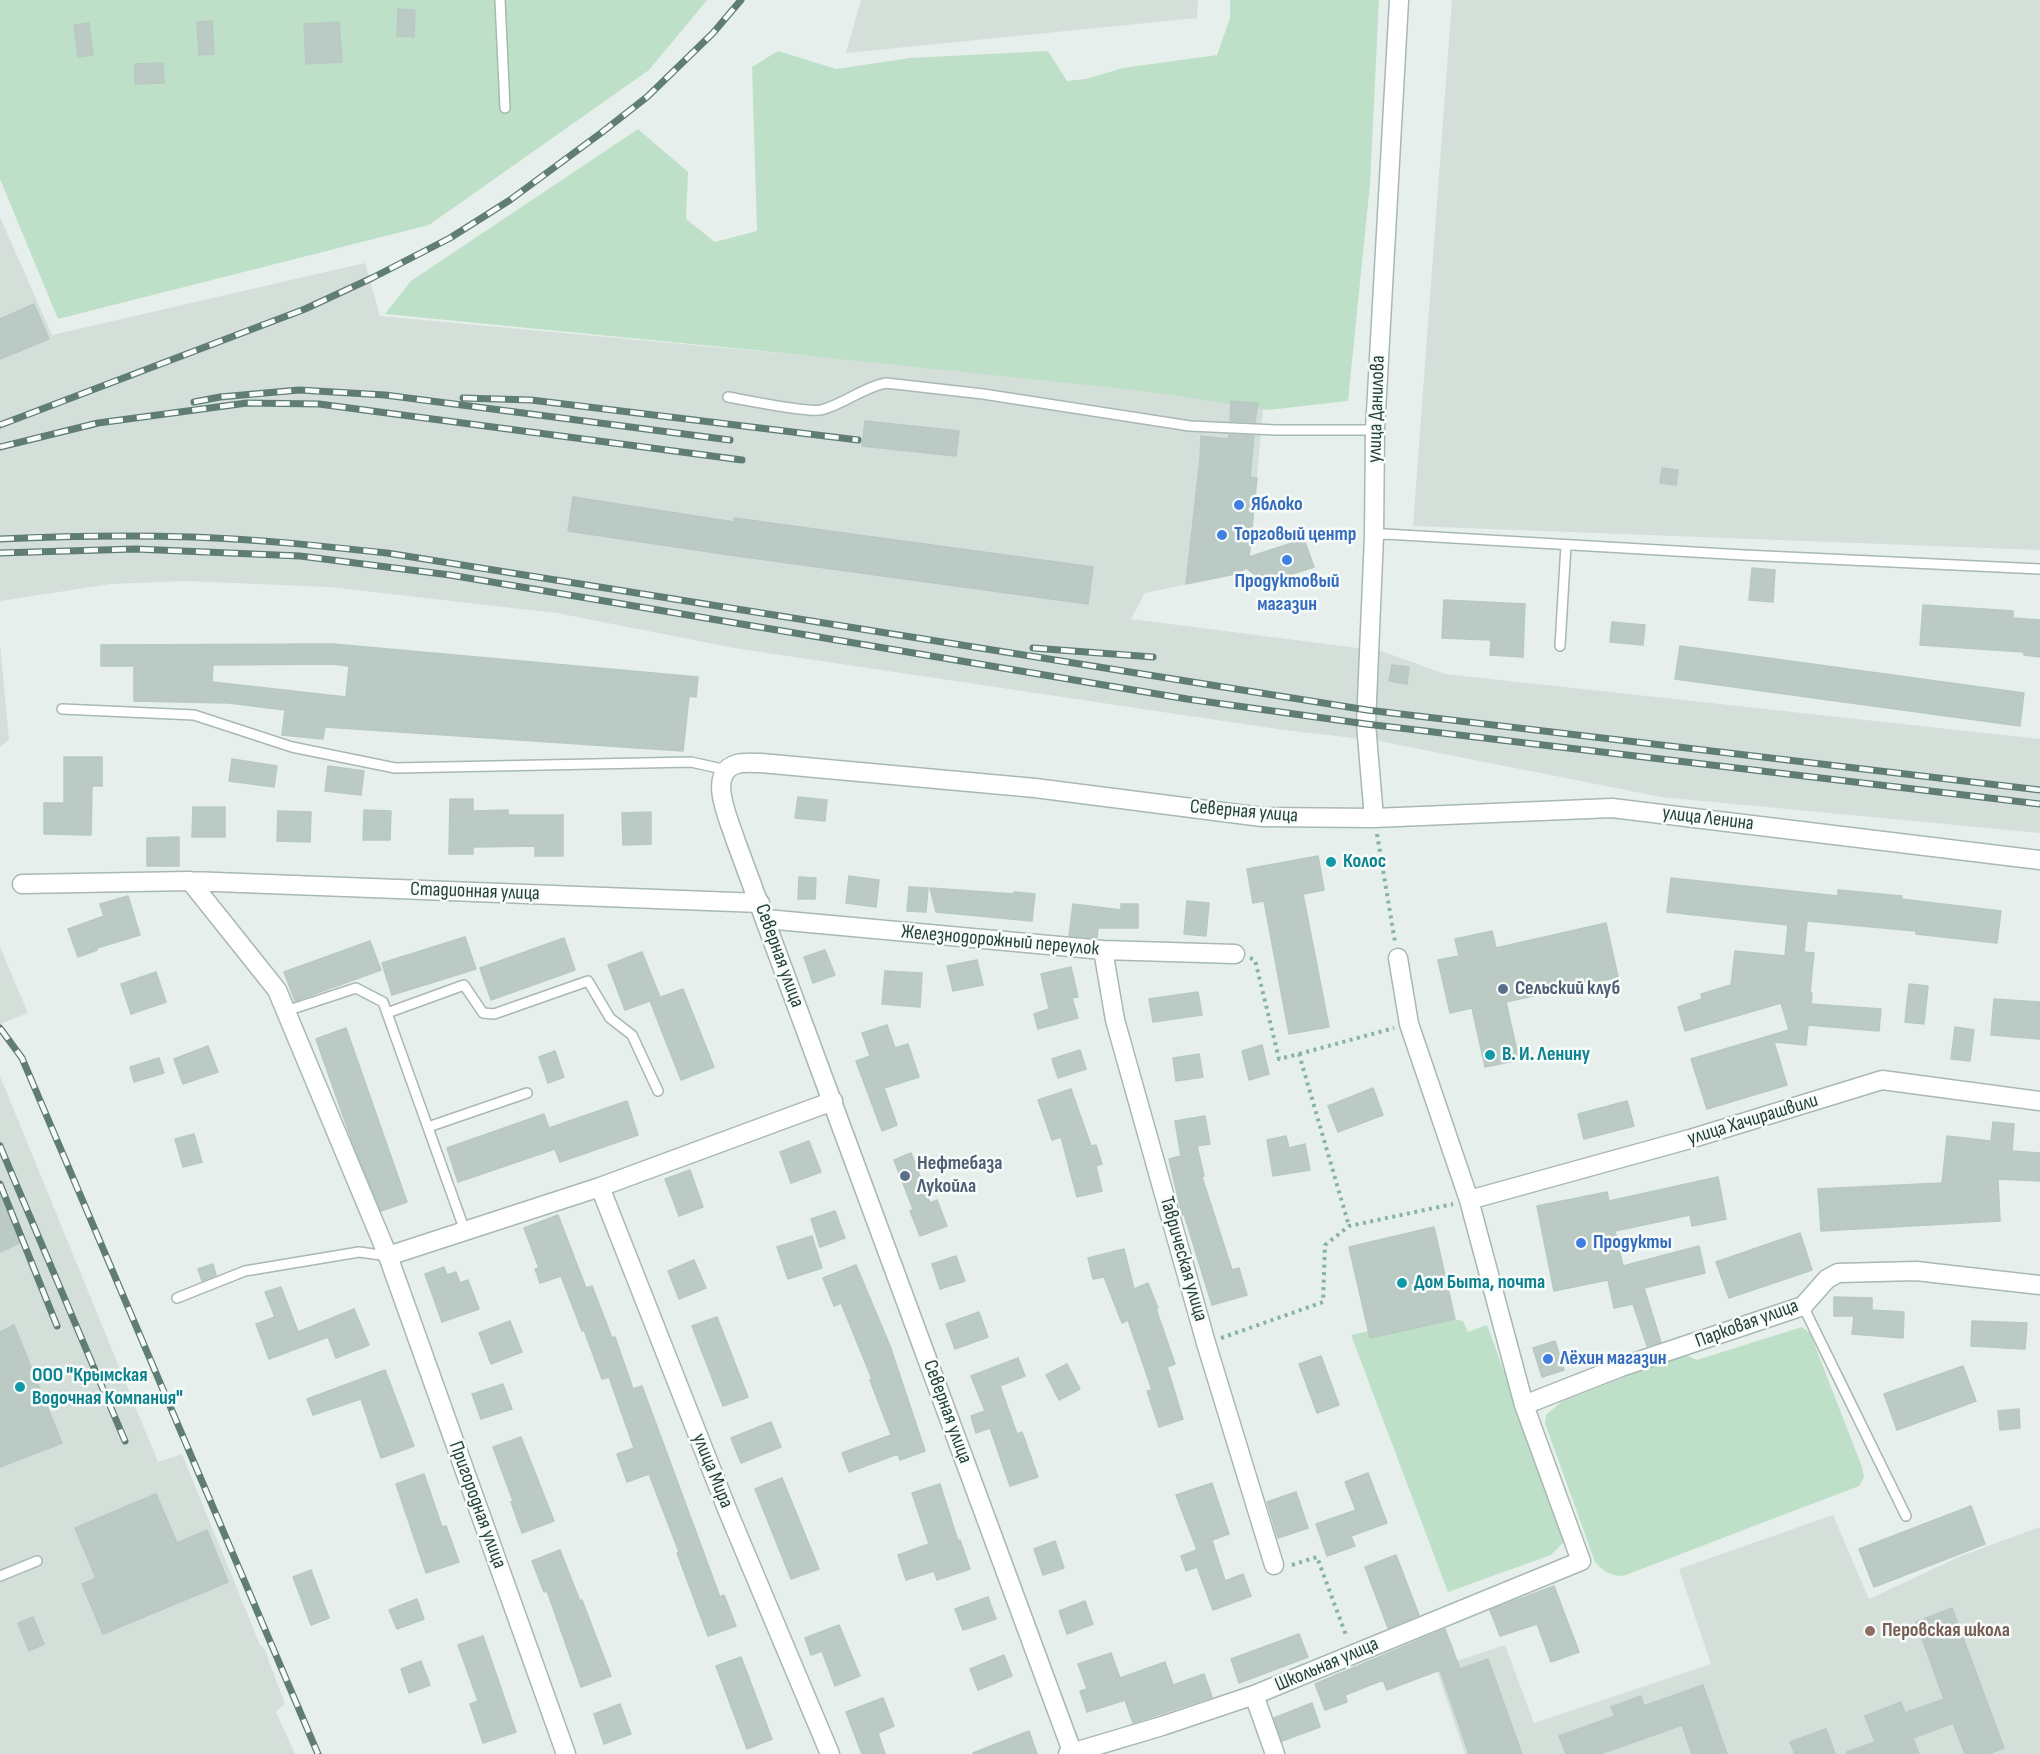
<!DOCTYPE html>
<meta charset="utf-8">
<style>
body{margin:0}
canvas{display:block;background:#e6efeb}
</style>
<canvas width="2040" height="1754"></canvas>
<script>
const c = document.querySelector('canvas').getContext('2d');
c.lineJoin = 'round';
function fill(path, color) {
  c.fillStyle = color;
  c.fill(path, 'evenodd');
}
function trace(path, color, width, dash) {
  c.strokeStyle = color;
  c.lineWidth = width;
  c.lineCap = dash ? 'butt' : 'round';
  c.setLineDash(dash || []);
  c.stroke(path);
}
function label(font, color, halo, rows, align = 'center') {
  c.font = font + ' "Sofia Sans Condensed",sans-serif';
  c.lineWidth = 5;
  c.setLineDash([]);
  c.textBaseline = 'middle';
  c.strokeStyle = halo;
  c.fillStyle = color;
  for (const [text, x, y, turn = 0] of rows) {
    c.save();
    c.translate(x, y);
    c.rotate((+turn || 0) * Math.PI / 180);
    c.textAlign = isNaN(turn) ? turn : align;
    if (halo) c.strokeText(text, 0, 0);
    c.fillText(text, 0, 0);
    c.restore();
  }
}
const built = new Path2D(`
 M861,0H1198L1197,18L846,53Z
 M1452,0H2040V550L1413,526Z
 M0,217L52,335L365,263L380,316L1264,398L1249,566L1240,573L1145,593L1131,619L1381,651L1445,674L2040,739V833L1661,797L1379,741L1277,729L734,648L557,613L329,587L185,581L111,584L0,601Z
 M0,644L9,740L0,747Z
 M0,947L28,1013L0,1024Z
 M0,1076L158,1462L182,1454L260,1645L264,1648L285,1704L276,1712L295,1754H0Z
 M1833,1515L1869,1599L1961,1556L2040,1527V1754H1465L1436,1668L1505,1645L1534,1723L1711,1664L1679,1569Z`);
const green = new Path2D(`
 M0,0H707L649,70L429,225L58,319L0,179Z
 M1230,0H1379L1370,184L1348,401L1268,410L1144,391L753,350L385,314L411,281L638,129L688,172L686,219L715,242L757,231L752,67L778,51L836,69L910,58L1048,51L1067,81L1086,79L1123,68L1217,55L1230,18Z
 M1436,1316L1463,1321L1468,1332L1487,1325L1566,1540L1551,1555L1448,1592L1351,1335Z
 M1802,1327L1810,1333L1862,1467L1864,1477L1859,1486L1623,1576C1610,1576 1603,1571 1595,1562L1545,1423L1546,1415L1561,1402L1684,1354L1697,1360Z`);
const building = new Path2D(`
 M398,9L415,10L414,37L397,36Z
 M212,21L214,54L199,55L197,22Z
 M339,22L342,62L306,64L304,24Z
 M89,23L93,55L78,57L74,25Z
 M163,63L164,83L135,84V64Z
 M34,304L49,339L0,359V319Z
 M1231,401L1258,403L1255,422L1230,421Z
 M865,421L959,431L956,456L862,446Z
 M1229,435L1254,436L1250,477L1257,478L1249,557L1304,539L1314,567L1289,575L1283,585L1271,587L1246,568L1240,573L1186,584L1200,459L1201,436L1228,439Z
 M1662,468L1678,470L1676,485L1660,483Z
 M573,497L734,522V518L1093,567L1088,604L730,555L568,531Z
 M1752,568L1775,570L1773,602L1749,600Z
 M1444,600L1525,604L1523,657L1490,655L1491,640L1442,638Z
 M1923,605L2013,611V618L2040,620V657L2024,655V652L1920,645Z
 M1612,622L1645,625L1643,645L1610,642Z
 M333,644L698,677L696,697L689,696L683,751L325,727L323,739L282,735L285,710L229,703L134,701V666H101V645ZM331,664L349,666L346,697L212,682L213,665Z
 M1680,646L2024,693L2020,726L1675,679Z
 M1392,665L1409,667L1407,684L1389,681Z
 M64,757H102V786H92L91,835L44,834V803H64Z
 M232,759L277,766L274,787L229,781Z
 M328,766L364,771L361,795L325,791Z
 M798,797L827,800L825,821L795,818Z
 M450,799H473V811L508,810V815H563V856H535V846L473,847V854H449Z
 M193,807H225V837H192Z
 M364,810L391,811L390,840H363Z
 M278,811L311,812L310,842L277,841Z
 M651,812V844L623,845L622,813Z
 M179,837V866H147V838Z
 M1318,856L1324,890L1303,894L1329,1027L1289,1034L1264,901L1253,903L1247,869Z
 M849,876L879,880L876,907L846,903Z
 M799,877L816,878L815,899H798Z
 M1671,878L1838,896V890L1902,896L1901,899L2001,911L1997,943L1916,934V931L1807,921L1804,952L1814,953L1810,993H1812L1811,1004L1881,1009L1879,1031L1808,1025L1806,1045L1774,1042L1787,1085L1707,1109L1691,1059L1789,1030L1781,1003L1685,1031L1678,1007L1702,999L1701,994L1731,985L1735,951L1785,956L1788,925L1667,912Z
 M909,887L928,888L926,912L907,911Z
 M930,888L1014,894V892L1035,894L1032,921L936,912Z
 M128,896L140,935L97,948V950L78,957L68,929L104,916L100,904Z
 M1187,901L1209,903L1206,936L1184,934Z
 M1073,904L1121,910V904H1138V928H1098L1097,938L1069,936Z
 M1606,923L1618,977L1506,1002L1519,1060L1485,1067L1472,1008L1450,1013L1438,960L1459,956L1455,939L1492,931L1496,948Z
 M465,937L476,969L392,995L382,963Z
 M564,938L575,970L491,1000L480,968Z
 M370,941L381,970L295,1001L284,972Z
 M825,950L835,975L813,983L804,957Z
 M642,952L660,997L625,1010L608,965Z
 M977,960L983,985L953,991L947,966Z
 M1071,967L1078,997L1072,998L1078,1018L1038,1029L1034,1014L1049,1009L1041,974Z
 M885,971L922,973L920,1007L882,1004Z
 M156,972L166,1002L131,1014L121,984Z
 M1909,984L1928,986L1924,1024L1905,1022Z
 M683,989L714,1067L681,1080L650,1001Z
 M1198,992L1202,1015L1153,1022L1149,999Z
 M1994,999L2040,1002V1039L1991,1035Z
 M887,1025L895,1048L908,1044L919,1077L884,1088L897,1125L882,1131L856,1061L870,1056L862,1033Z
 M1955,1027L1974,1030L1970,1061L1951,1059Z
 M346,1028L407,1202L381,1211L352,1141L316,1039Z
 M1262,1045L1269,1074L1249,1080L1242,1051Z
 M208,1046L218,1072L183,1084L174,1059Z
 M1080,1050L1086,1069L1058,1078L1052,1059Z
 M555,1051L564,1077L548,1083L539,1057Z
 M1199,1054L1203,1077L1176,1081L1173,1058Z
 M159,1058L164,1073L134,1082L130,1067Z
 M1373,1088L1383,1115L1338,1132L1328,1106Z
 M1071,1089L1091,1146L1096,1145L1102,1164L1096,1166L1102,1191L1077,1197L1061,1137L1052,1140L1038,1100Z
 M627,1101L638,1135L560,1162L555,1149L458,1182L447,1148L544,1114L549,1128Z
 M1627,1101L1634,1126L1584,1139L1578,1114Z
 M1205,1116L1210,1144L1197,1146L1204,1176L1202,1177L1232,1270L1239,1268L1247,1295L1212,1305L1184,1214L1182,1215L1169,1159L1181,1156L1175,1121Z
 M1993,1122L2014,1124L2012,1151L2040,1153V1181L1998,1179L2000,1221L1821,1231L1818,1189L1942,1183L1947,1136L1991,1141Z
 M194,1134L202,1162L183,1167L175,1139Z
 M1286,1136L1289,1148L1305,1144L1310,1170L1273,1176L1267,1140Z
 M809,1141L821,1172L791,1183L780,1152Z
 M911,1153L930,1203L937,1200L947,1226L920,1236L910,1211L913,1209L894,1160Z
 M690,1170L703,1207L679,1216L665,1179Z
 M1718,1177L1726,1219L1692,1226L1690,1215L1615,1231L1623,1266L1699,1246L1705,1273L1644,1288L1661,1342L1647,1346L1633,1304L1614,1308L1608,1280L1554,1291L1537,1206L1607,1192L1609,1201Z
 M0,1190L22,1242L0,1252Z
 M835,1211L845,1238L820,1247L811,1219Z
 M558,1215L586,1288L592,1286L612,1338L615,1337L633,1389L642,1386L720,1597L724,1595L736,1626L708,1636L677,1553L679,1552L649,1474L627,1482L617,1454L634,1448L609,1377L602,1379L584,1330L582,1331L561,1276L540,1283L535,1269L539,1268L524,1228Z
 M1434,1227L1455,1319L1370,1338L1349,1247Z
 M1800,1233L1812,1270L1729,1298L1716,1262Z
 M812,1236L822,1268L788,1279L777,1247Z
 M1124,1249L1134,1289L1148,1283L1158,1308L1156,1309L1175,1364L1167,1367L1183,1419L1159,1427L1147,1391L1152,1390L1128,1320L1122,1323L1104,1277L1093,1279L1088,1258Z
 M956,1256L965,1281L940,1289L932,1264Z
 M694,1260L706,1288L679,1299L668,1271Z
 M213,1264L216,1275L202,1281L198,1269Z
 M856,1265L890,1346L925,1451L900,1460L898,1454L849,1472L842,1453L891,1435L870,1380L872,1379L841,1303L834,1306L823,1278Z
 M444,1267L447,1275L456,1272L460,1283L468,1280L479,1309L442,1322L425,1274Z
 M281,1287L298,1332L354,1309L369,1345L336,1358L328,1337L269,1359L256,1324L275,1317L265,1292Z
 M1834,1297L1872,1298V1310L1904,1312L1903,1338L1852,1334L1854,1316H1834Z
 M979,1312L988,1337L955,1349L946,1324Z
 M717,1317L748,1397L723,1406L692,1326Z
 M510,1321L522,1352L491,1364L479,1333Z
 M1972,1321L2027,1323L2025,1349L1971,1346Z
 M14,1325L62,1443L0,1467V1332Z
 M1555,1341L1564,1370L1542,1377L1533,1348Z
 M1321,1356L1339,1405L1317,1413L1299,1364Z
 M1018,1358L1025,1376L1000,1386L1017,1434L1022,1432L1038,1477L1010,1486L990,1428L976,1433L971,1416L985,1411L971,1376Z
 M1067,1364L1080,1389L1059,1400L1046,1375Z
 M1963,1366L1976,1401L1897,1430L1884,1394Z
 M385,1370L414,1446L381,1458L361,1399L313,1415L307,1399Z
 M503,1384L512,1409L481,1419L472,1394Z
 M2019,1409L2020,1428L2000,1430L1998,1411Z
 M771,1422L781,1447L741,1463L731,1438Z
 M521,1437L554,1521L522,1533L511,1502L513,1501L493,1447Z
 M1368,1473L1387,1523L1351,1536L1355,1546L1327,1556L1316,1524L1356,1510L1345,1482Z
 M424,1474L442,1527L446,1526L459,1562L426,1573L396,1484Z
 M782,1478L819,1569L791,1579L755,1489Z
 M1212,1483L1229,1534L1212,1540L1225,1581L1243,1574L1251,1596L1213,1610L1197,1567L1186,1571L1181,1556L1197,1550L1176,1495Z
 M940,1484L958,1541L960,1540L970,1569L937,1580L934,1571L906,1580L898,1555L929,1544L912,1493Z
 M1296,1492L1308,1528L1278,1538L1267,1502Z
 M156,1494L177,1543L207,1530L228,1582L103,1634L82,1584L96,1578L75,1528Z
 M1971,1506L1985,1544L1874,1587L1859,1549Z
 M1055,1541L1064,1568L1043,1575L1034,1549Z
 M560,1550L580,1601L582,1600L611,1676L581,1687L547,1591L544,1592L532,1561Z
 M1396,1555L1419,1615L1388,1628L1365,1567Z
 M311,1570L329,1618L311,1625L293,1577Z
 M1554,1586L1579,1652L1551,1662L1537,1624L1500,1636L1490,1610Z
 M988,1597L996,1619L963,1630L955,1609Z
 M417,1599L424,1619L397,1629L389,1610Z
 M1085,1601L1093,1624L1067,1634L1059,1611Z
 M1952,1608L2004,1748L1988,1754H1965L1953,1723L1913,1738L1919,1754H1847V1752L1875,1742L1865,1716L1901,1702L1905,1713L1944,1699L1916,1622Z
 M33,1617L44,1644L29,1651L18,1623Z
 M839,1625L860,1676L835,1686L822,1651L811,1655L805,1638Z
 M1445,1629L1460,1669L1488,1659L1522,1754H1469L1440,1670L1387,1690L1383,1680L1345,1695L1347,1702L1325,1710L1315,1684Z
 M1299,1634L1308,1657L1239,1683L1231,1659Z
 M483,1636L516,1732L483,1743L470,1704L478,1701L458,1645Z
 M1111,1653L1120,1678L1165,1662L1173,1685L1204,1674L1212,1697L1133,1723L1125,1700L1087,1712L1080,1691L1087,1689L1078,1664Z
 M1004,1655L1012,1676L978,1690L970,1669Z
 M741,1657L772,1739L747,1749L716,1666Z
 M421,1661L430,1685L409,1693L401,1669Z
 M1703,1685L1727,1754H1692L1682,1725L1600,1754H1566L1559,1736L1615,1716L1611,1707L1641,1696L1644,1706Z
 M883,1698L894,1726L878,1733L885,1754H862L846,1712Z
 M1312,1703L1320,1727L1282,1741L1274,1718Z
 M620,1704L631,1734L604,1744L594,1714Z
 M1826,1729L1835,1754H1795L1790,1742Z
 M1029,1731L1037,1754H973V1753Z`);
const path = new Path2D(`
 M1377,834L1395,942
 M1250,958L1255,960L1279,1059L1299,1054L1349,1226
 M1299,1054L1394,1028
 M1221,1338L1323,1302L1325,1245L1349,1226L1453,1204
 M1292,1565L1317,1557L1347,1638`);
const service = new Path2D(`
 M500,0L505,108
 M728,397C745,400 809,413 821,410C845,404 863,387 886,383L983,394L1190,426L1276,430H1375
 M1374,536L1385,534L1744,555L2040,569
 M1560,646L1566,545
 M62,709L194,715L292,747L395,768L691,762L727,770
 M286,1011L356,988L383,1002L465,1231
 M387,1013L464,985L483,1013L494,1014L588,981L610,1018L632,1035L658,1091
 M428,1127L527,1093
 M177,1298L245,1271L359,1252L388,1256
 M1803,1306L1906,1516
 M0,1576L37,1561`);
const minor = new Path2D(`
 M190,881L277,990L388,1256L566,1754
 M22,884L190,881L760,903
 M766,919L1103,950L1235,954
 M1103,950L1115,1020L1206,1343L1274,1565
 M600,1187L729,1514L830,1754
 M1469,1200L1690,1139L1882,1080L2040,1101
 M388,1256L600,1187L833,1101
 M1524,1405L1621,1367L1803,1306L1827,1279L1838,1273L1916,1271L2040,1285
 M1254,1695L1275,1754
 M1068,1754L1162,1726L1254,1695L1581,1561L1524,1405L1469,1200L1409,1024L1398,958`);
const tertiary = new Path2D(`
 M1374,818L1366,724L1374,536L1375,430L1399,0
 M1073,1754L735,839C729,819 706,773 737,764C744,762 754,763 761,763L1035,788L1262,817L1374,818L1612,808L2040,860`);
const rail = new Path2D(`
 M463,398L531,400L858,440
 M194,402L220,397L299,390L385,395L730,440
 M0,425L305,309L372,278L450,238L510,200L601,133L647,97L713,33L741,0
 M0,447L98,423L247,403L319,404L742,460
 M0,539C64,536 128,535 192,537C257,539 322,546 387,553L1367,710L2040,790
 M0,553L135,549L300,556L450,575L1187,699L1366,724L2040,804
 M1033,648L1153,657
 M0,1028L22,1058L318,1754
 M0,1146L125,1441
 M0,1184L57,1326`);
const markers = [
 [1239,505,6,"#3f7fe0"],
 [1222,535,6,"#3f7fe0"],
 [1287,560,6,"#3f7fe0"],
 [1331,862,6,"#0f9aa8"],
 [1503,989,6,"#5c6f8a"],
 [1490,1055,6,"#0f9aa8"],
 [905,1176,6,"#5c6f8a"],
 [1581,1243,6,"#3f7fe0"],
 [1402,1283,6,"#0f9aa8"],
 [1548,1359,6,"#3f7fe0"],
 [20,1387,6,"#0f9aa8"],
 [1870,1631,6,"#8d6e63"]
];
const streetNames = [
 ["улица Данилова",1377,409,-88],
 ["Северная улица",1244,812,5],
 ["улица Ленина",1708,819,7],
 ["Стадионная улица",475,892,2],
 ["Железнодорожный переулок",1000,941,5],
 ["Северная улица",779,956,70],
 ["улица Хачирашвили",1753,1120,-17],
 ["Таврическая улица",1183,1259,74],
 ["Парковая улица",1747,1324,-20],
 ["Северная улица",947,1412,70],
 ["улица Мира",712,1471,68],
 ["Пригородная улица",477,1505,70],
 ["Школьная улица",1327,1665,-23]
];
const shopNames = [
 ["Яблоко",1251,505],
 ["Торговый центр",1234,535],
 ["Продуктовый",1287,582,"center"],
 ["магазин",1287,605,"center"],
 ["Продукты",1593,1243],
 ["Лёхин магазин",1560,1359]
];
const cultureNames = [
 ["Колос",1343,862],
 ["В. И. Ленину",1502,1055],
 ["Дом Быта, почта",1414,1283],
 ["ООО \"Крымская",32,1376],
 ["Водочная Компания\"",32,1399]
];
const serviceNames = [
 ["Сельский клуб",1515,989],
 ["Нефтебаза",917,1164],
 ["Лукойла",917,1187]
];
const educationNames = [
 ["Перовская школа",1882,1631]
];
fill(built, '#d4dfda');
fill(green, '#bfe0c8');
fill(building, '#bbcac4');
trace(building, '#b8c9c2', 1.5);
trace(service, '#a8b8b2', 12);
trace(minor, '#a8b8b2', 21);
trace(tertiary, '#a8b8b2', 21);
trace(path, '#86b3a5', 4, [3, 4.5]);
trace(service, '#fff', 9);
trace(minor, '#fff', 18);
trace(tertiary, '#fff', 18);
trace(rail, '#5f7d75', 7);
trace(rail, '#f7fbf9', 4.5, [14]);
for (const [x, y, r, color] of markers) {
  const dot = new Path2D();
  dot.arc(x, y, r, 0, 2 * Math.PI);
  c.fillStyle = color;
  c.fill(dot);
  trace(dot, '#f7fbf9', 2);
}
label('20px', '#24423a', '#f7fbf9', streetNames);
label('bold 20px', '#366cbe', '#f7fbf9', shopNames, 'left');
label('bold 20px', '#0d838f', '#f7fbf9', cultureNames, 'left');
label('bold 20px', '#4e5e75', '#f7fbf9', serviceNames, 'left');
label('bold 20px', '#785e54', '#f7fbf9', educationNames, 'left');
</script>
